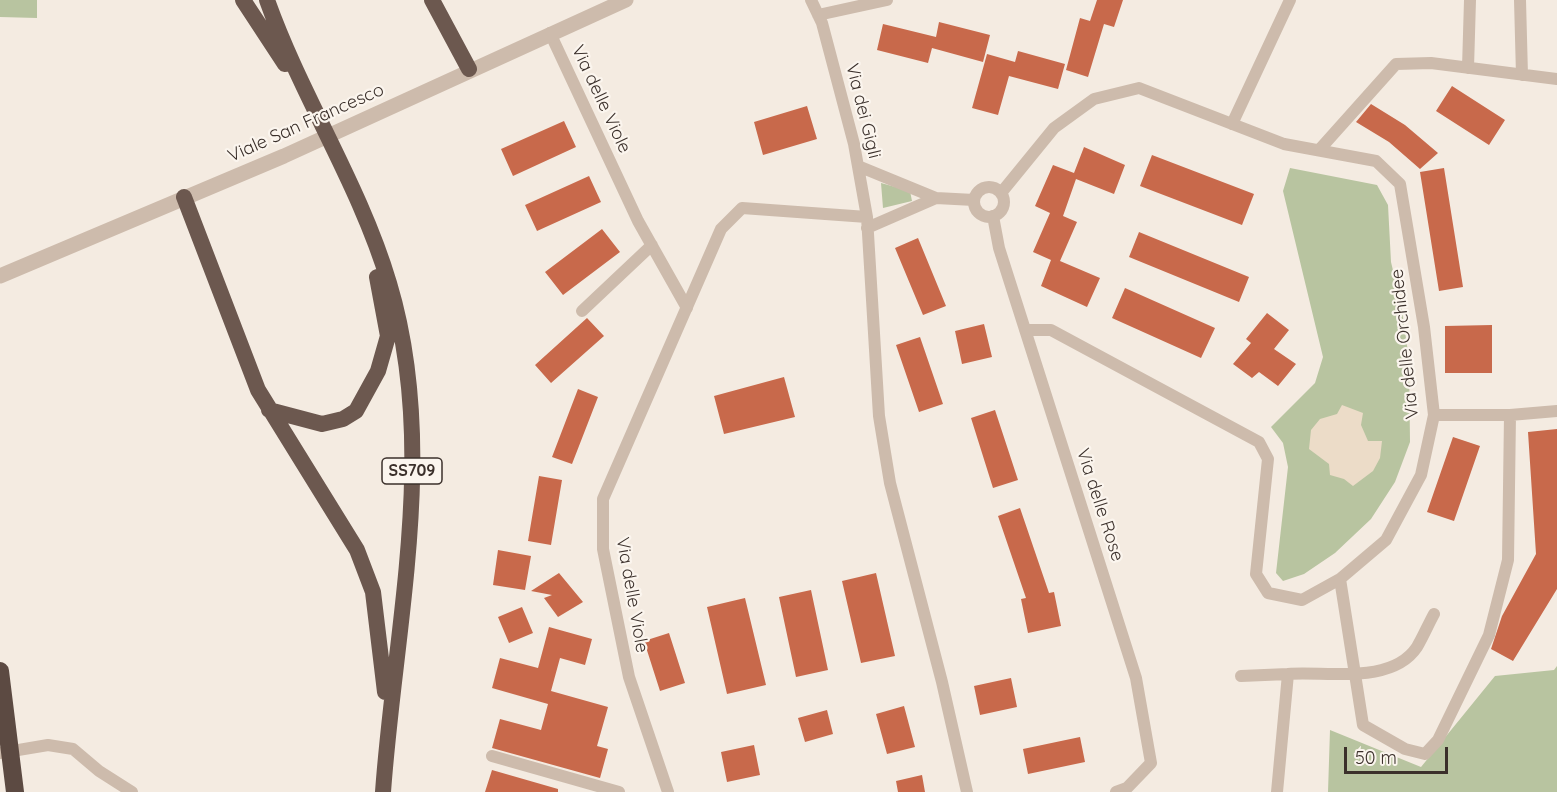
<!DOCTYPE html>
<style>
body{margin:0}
#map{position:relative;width:1557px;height:792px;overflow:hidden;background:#f4ebe1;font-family:Quicksand,sans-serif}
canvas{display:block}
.scale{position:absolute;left:1344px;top:747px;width:104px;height:27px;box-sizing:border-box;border:3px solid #3b302b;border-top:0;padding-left:8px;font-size:18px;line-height:21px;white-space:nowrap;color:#3b302b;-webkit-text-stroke:4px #fbf5ee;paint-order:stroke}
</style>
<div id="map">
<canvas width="1557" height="792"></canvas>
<div class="scale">50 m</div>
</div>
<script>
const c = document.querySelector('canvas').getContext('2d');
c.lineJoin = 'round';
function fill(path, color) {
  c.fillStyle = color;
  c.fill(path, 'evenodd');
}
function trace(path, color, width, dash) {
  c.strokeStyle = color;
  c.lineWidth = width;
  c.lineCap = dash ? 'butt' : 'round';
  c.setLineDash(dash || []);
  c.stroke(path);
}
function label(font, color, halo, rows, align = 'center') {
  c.font = font + ' Quicksand,sans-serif';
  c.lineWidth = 4.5;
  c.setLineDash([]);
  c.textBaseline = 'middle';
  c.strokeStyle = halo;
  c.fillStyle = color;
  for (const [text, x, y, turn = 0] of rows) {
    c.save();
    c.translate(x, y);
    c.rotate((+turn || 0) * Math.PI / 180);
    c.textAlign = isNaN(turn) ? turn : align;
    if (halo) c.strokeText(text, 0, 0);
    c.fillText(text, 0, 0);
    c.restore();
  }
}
const green = new Path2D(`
 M0,0H37V18L0,17Z
 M1290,168L1377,185L1388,205L1391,262L1401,304L1409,359L1410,442L1395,482L1371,519L1335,553L1304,574L1283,581L1276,573L1288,467L1283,443L1271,427L1315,383L1323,357L1283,191Z
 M881,183L910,191L912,201L883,208Z
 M1557,666V792H1328L1330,730L1421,767L1495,676L1554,670Z`);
const plaza = new Path2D(`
 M1342,405L1363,413L1361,425L1368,441H1382L1380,458L1373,471L1353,486L1344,479L1330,475L1329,464L1309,449L1311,430L1320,419L1337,414Z`);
const building = new Path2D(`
 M1097,0H1123L1114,27L1104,24L1088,77L1066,70L1080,18L1090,21Z
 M939,22L990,35L983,62L932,48L928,63L877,50L883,24L936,37Z
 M1018,51L1065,64L1058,89L1009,76L998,115L972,108L987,54L1015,62Z
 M1452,86L1505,120L1489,145L1436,111Z
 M1371,104L1405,125L1438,153L1420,169L1389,142L1356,122Z
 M807,106L817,139L763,155L754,122Z
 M564,121L576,147L513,176L501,149Z
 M1084,147L1125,165L1114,194L1076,179L1063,216L1077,222L1060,261L1100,278L1087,307L1041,286L1051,260L1033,252L1050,213L1035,206L1053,165L1074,173Z
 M1152,155L1254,194L1242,225L1140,186Z
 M1444,168L1463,287L1439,291L1420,172Z
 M589,176L601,202L537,231L525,205Z
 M602,229L620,252L563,295L545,272Z
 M1139,232L1249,277L1239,302L1129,257Z
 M918,238L946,306L923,315L895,248Z
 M1125,288L1215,328L1201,358L1112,318Z
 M1267,313L1289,330L1274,349L1296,364L1278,386L1259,372L1252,378L1233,364L1251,343L1246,339Z
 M587,318L604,336L551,383L535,365Z
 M984,324L992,357L962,364L955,331Z
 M1492,325V373H1445V326Z
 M920,337L943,404L919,412L896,345Z
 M784,377L795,417L724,434L714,396Z
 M578,389L598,397L572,464L552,457Z
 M995,410L1018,480L993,488L971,418Z
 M1557,429V589L1513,661L1491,649L1502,616L1536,554L1528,432Z
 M1453,437L1480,446L1454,521L1427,512Z
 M539,476L562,480L551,545L528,541Z
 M1020,508L1049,593L1054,592L1061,626L1028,633L1021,599L1026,598L998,516Z
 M498,550L531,556L525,590L493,585Z
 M559,573L583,602L558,617L544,598L552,595L531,591Z
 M876,573L895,656L861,663L842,581Z
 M811,590L828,670L796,677L779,597Z
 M745,598L766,685L727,694L707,607Z
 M522,607L533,633L509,643L498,617Z
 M549,627L592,639L585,665L560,658L551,691L608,707L597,746L608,749L600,778L492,748L500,719L541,730L548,704L492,688L500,658L538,668Z
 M669,633L685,683L660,691L644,641Z
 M1011,678L1017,707L980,715L974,686Z
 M904,706L915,747L887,754L876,714Z
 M827,710L833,734L805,742L798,718Z
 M1080,737L1085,762L1028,774L1023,749Z
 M754,745L760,775L727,782L721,752Z
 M492,770L558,789V792H485Z
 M922,775L925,792H898L896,781Z`);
const minor = new Path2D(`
 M811,0L822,23L854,144L867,217L879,416L890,483L942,682L967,792
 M1520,0L1522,75
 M818,15L887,0
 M550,33L638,221L687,308
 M1468,68L1470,0
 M1232,124L1290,0
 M1320,149L1396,64L1431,63L1557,79
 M858,166L936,198L974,200
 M974 202a15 15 0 1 1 30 0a15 15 0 1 1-30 0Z
 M1001,193L1054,128L1094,99L1139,88L1284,144L1376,161L1400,184L1424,327L1434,415L1421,475L1386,540L1340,579L1302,600L1268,593L1256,574L1268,459L1259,442L1051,330H1025
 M993,216L999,248L1136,678L1151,763L1127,788L1116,792
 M867,228L936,198
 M582,311L652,245
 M1510,415L1557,411
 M1340,579L1363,725L1405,749L1425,754L1438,740L1489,635L1508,560L1510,415H1434
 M1241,676L1288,674
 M0,753L48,745L73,749L99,771L132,792
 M492,756L619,792
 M668,792L629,677L603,549V499L721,229L742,208L867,217
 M1277,792L1288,674C1326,671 1392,685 1417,647C1423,637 1428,625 1434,614`);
const tertiary = new Path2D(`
 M0,276L284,156L626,0`);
const trunk = new Path2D(`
 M243,0L285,64
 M267,0C301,96 360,185 389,283C439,449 395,624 383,792
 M432,0L469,69
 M184,197L258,390L357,550L373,592L385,692
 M269,410L322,424L343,419L356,411L378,371L388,336L377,277`);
const motorway = new Path2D(`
 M0,671L15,792`);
const shields = [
 [412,471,60]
];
const shieldNames = [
 ["SS709",412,471]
];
const streetNames = [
 ["Via delle Viole",601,99,65],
 ["Via dei Gigli",863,111,76],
 ["Viale San Francesco",306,123,-24],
 ["Via delle Orchidee",1405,344,-96],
 ["Via delle Rose",1100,505,72],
 ["Via delle Viole",632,595,80]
];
fill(green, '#b8c4a0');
fill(plaza, '#ecdcc8');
fill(building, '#c8694b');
trace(minor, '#cdbbac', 12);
trace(tertiary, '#cdbbac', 15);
trace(trunk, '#6c584f', 16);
trace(motorway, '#5c4a42', 18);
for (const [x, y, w] of shields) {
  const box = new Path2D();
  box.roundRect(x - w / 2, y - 13, w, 26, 4.5);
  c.fillStyle = '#fbf5ee';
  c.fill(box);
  trace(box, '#3b302b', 1.5);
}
label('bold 16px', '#3b302b', null, shieldNames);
label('18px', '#3b302b', '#fbf5ee', streetNames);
</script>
